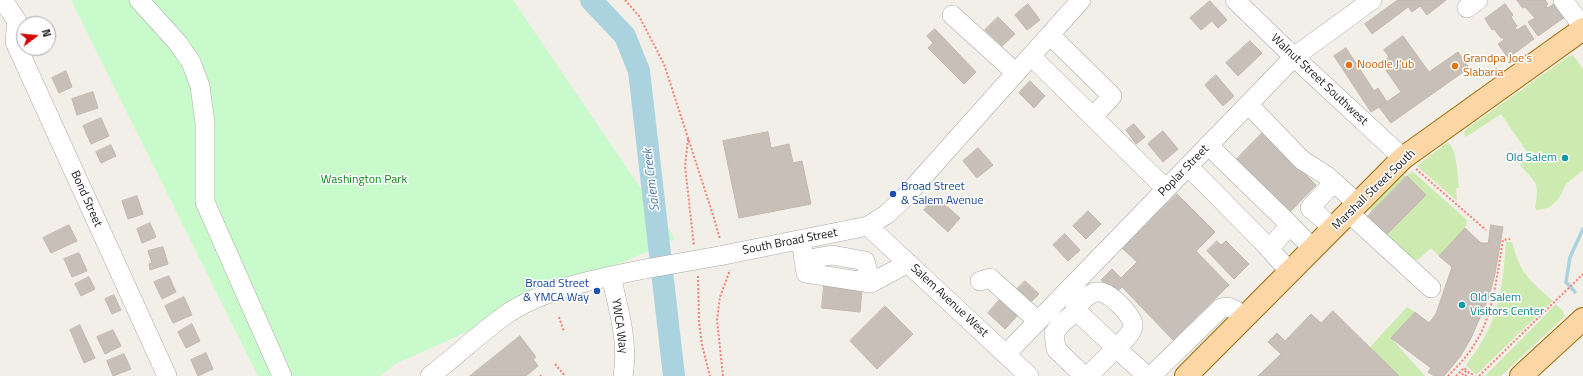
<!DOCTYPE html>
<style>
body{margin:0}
#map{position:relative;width:1583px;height:376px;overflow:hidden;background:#f2efe9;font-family:"Titillium Web",sans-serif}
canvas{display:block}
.north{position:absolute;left:16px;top:16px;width:40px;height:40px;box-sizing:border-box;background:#fff;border:1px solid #a7a7a7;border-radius:50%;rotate:74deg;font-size:11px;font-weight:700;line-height:16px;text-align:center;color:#222}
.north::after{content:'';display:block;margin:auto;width:14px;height:18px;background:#d40000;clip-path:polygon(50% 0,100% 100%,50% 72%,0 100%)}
</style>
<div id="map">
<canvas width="1583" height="376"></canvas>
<div class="north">N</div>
</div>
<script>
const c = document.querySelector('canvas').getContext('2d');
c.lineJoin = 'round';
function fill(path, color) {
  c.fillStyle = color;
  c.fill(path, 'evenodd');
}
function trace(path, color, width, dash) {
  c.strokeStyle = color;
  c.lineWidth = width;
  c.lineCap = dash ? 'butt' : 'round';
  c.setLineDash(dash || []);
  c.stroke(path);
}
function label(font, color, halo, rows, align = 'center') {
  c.font = font + ' "Titillium Web",sans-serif';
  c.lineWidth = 3;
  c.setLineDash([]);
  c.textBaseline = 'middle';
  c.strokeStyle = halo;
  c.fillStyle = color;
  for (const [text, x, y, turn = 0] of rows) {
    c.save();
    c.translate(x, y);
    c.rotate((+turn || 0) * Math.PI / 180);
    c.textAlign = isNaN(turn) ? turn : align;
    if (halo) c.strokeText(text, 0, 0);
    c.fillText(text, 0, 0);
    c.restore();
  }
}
const grass = new Path2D(`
 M1573,55L1583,69V170L1566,184L1558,200L1548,208L1537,210L1535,208C1540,181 1536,184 1520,165L1529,155L1501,114L1466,137L1464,134L1465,130L1569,56Z
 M1449,143C1458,154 1457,174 1459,188H1456L1457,201L1417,166L1445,144Z
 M1412,171L1467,220L1465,228L1439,256L1431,248L1418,260L1411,259L1402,250L1400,252L1367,220L1365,214L1385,235L1426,195L1407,176Z
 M1404,174L1406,177L1372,212L1369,208Z
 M1506,242H1512C1520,273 1529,280 1553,301L1545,308L1544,306L1541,309L1542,311L1476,375L1466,365C1499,322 1502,294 1506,242Z
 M1556,304L1563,311L1565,316L1563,318L1501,376H1485Z
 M1407,307L1415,312L1391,338L1425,376H1399L1370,347Z`);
const park = new Path2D(`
 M71,0H513L675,239L395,364L380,376H258Z`);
const stream = new Path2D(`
 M1575,292L1566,282L1570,257L1583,229`);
const river = new Path2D(`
 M591,0L625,36L639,71L674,376`);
const building = new Path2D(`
 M1398,0H1446L1427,15L1420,6L1412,12L1408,7L1372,34L1365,24Z
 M1517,0H1545L1548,4L1546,6L1548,8L1555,3L1565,17L1538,36L1528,22L1535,18L1525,7L1523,8Z
 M1210,1L1227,20L1218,28L1212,21L1201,30L1190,18Z
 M1028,4L1040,20L1027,30L1015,15Z
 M1505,4L1513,15L1511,17L1517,26L1515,28L1517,30L1525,25L1534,39L1508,58L1498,44L1504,40L1502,37L1501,38L1494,29L1492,30L1485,19Z
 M998,17L1015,34L1002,46L985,30Z
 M935,29L976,72L964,84L928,48L933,43L927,36Z
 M1403,36L1429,72L1458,52L1469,68L1391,123L1379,107L1401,92L1381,63L1389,57L1384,50Z
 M1250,41L1262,53L1238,76L1226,63Z
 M1346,48L1374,91L1378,88L1387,102L1371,112L1334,56Z
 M66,71L72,87L59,93L52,78Z
 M1216,75L1234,96L1223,106L1205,85Z
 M1030,81L1045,96L1034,108L1019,93Z
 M93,92L98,108L77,115L72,99Z
 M101,118L109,136L91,144L83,126Z
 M1134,124L1145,137L1136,144L1126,130Z
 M1163,131L1178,149L1163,162L1148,144Z
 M768,132L771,148L789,144L793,163L802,161L811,204L739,218L723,141Z
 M1263,132L1316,185L1289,213L1236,160Z
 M111,145L116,156L101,163L96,152Z
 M978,148L993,165L977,178L963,161Z
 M1407,176L1426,195L1385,236L1367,217Z
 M1177,194L1215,232L1196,251L1229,285L1173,340L1122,287L1115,294L1101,280L1112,269L1121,278L1137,262L1122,248Z
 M137,196L143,214L128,219L122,201Z
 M936,197L960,218L948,232L924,210Z
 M1088,211L1101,224L1086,239L1073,226Z
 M150,223L156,237L142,243L137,229Z
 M69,225L77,241L51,253L43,238Z
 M1491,225L1503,227L1495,274L1489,297L1471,338L1460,357L1444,376H1434L1428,372L1431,368L1391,338L1415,312L1429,323L1436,314L1452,267L1439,256L1465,228L1481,243H1488Z
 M1065,234L1080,250L1068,261L1053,245Z
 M1217,241L1221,245L1226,241L1249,264L1234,279L1207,251Z
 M163,247L168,264L150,270L149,264L152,263L148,251Z
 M79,253L87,271L72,277L64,259Z
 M169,276L176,292L162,299L154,282Z
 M89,277L95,289L81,296L75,284Z
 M1025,281L1039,294L1028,305L1014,292Z
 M824,286L862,290L860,312L822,308Z
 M114,295L121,310L112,314L105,299Z
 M184,297L192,315L173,323L165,306Z
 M1002,297L1019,314L1005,329L988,313Z
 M885,306L913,334L877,369L850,341Z
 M1333,311L1399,376H1258L1281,354L1268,342L1277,333L1285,341L1311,314L1321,323Z
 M192,324L200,341L186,348L178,332Z
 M80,325L95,358L84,363L70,330Z
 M113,330L121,346L105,354L97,337Z
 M520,336L536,357L533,359L538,366L526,376H470Z
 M206,353L213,369L198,376L191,360Z
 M124,354L131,369L113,376L107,361Z`);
const path = new Path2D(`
 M625,0L639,16L664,64L713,215L720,239
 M688,139L685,166L694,246
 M1416,169L1486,230
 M698,276L699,322L702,345L710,376
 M559,317L564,332
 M555,364L565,376
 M540,375L541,376
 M723,376L717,320L720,297L730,270
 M1448,376C1459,365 1470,353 1477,340C1493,315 1498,269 1503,240L1510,239
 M1456,376L1464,368L1467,370L1461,376
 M1465,376L1469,372L1472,374L1470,376
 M1479,376L1583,274`);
const minor = new Path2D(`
 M3,0L17,21L15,42L167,376
 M139,0L177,42L191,62L200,86L205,123V202L282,376
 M1235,0L1294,57L1403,158
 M1563,0L1583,27
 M1467,8L1478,0
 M952,15L1016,73
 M1050,35L1112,96L1093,117
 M1031,56L1166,189
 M1248,104L1302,160L1327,176L1358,204
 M1208,145L1290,225L1269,249
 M1188,166L1265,244L1290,272
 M1349,213L1431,288
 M1290,225L1313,249
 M868,226L1029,376
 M1333,228L1310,208L1334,182
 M801,240L806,273L871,283L908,263
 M719,256L868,226L887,214L904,198L1081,0
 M804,260L832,255L865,261L871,283
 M611,276C618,307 629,343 623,376
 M980,281L990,278L1038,321
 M1074,313C1075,306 1079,304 1084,299C1089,295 1094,291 1100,292C1110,293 1134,316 1133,326C1132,334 1122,342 1116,348L1080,314L1074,313L1062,323L1054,333L1056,349L1084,376
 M1006,354L1294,57L1372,0
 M430,376C455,357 478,335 504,316C542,289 599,278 645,269
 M1088,376L1116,348L1147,376
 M1151,376L1221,308C1232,305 1236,311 1244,318`);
const major = new Path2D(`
 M1186,376L1403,158L1583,29
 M1521,376L1583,319`);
const minorBridge = new Path2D(`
 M645,269L719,256`);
const markers = [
 [1349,65,4,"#e8710a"],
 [1455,66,4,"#e8710a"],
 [1565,158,4,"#0f9aa8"],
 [893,194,4,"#1a4fb4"],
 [597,291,4,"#1a4fb4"],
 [1462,305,4,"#0f9aa8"]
];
const foodNames = [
 ["Grandpa Joe's",1463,59],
 ["Slabaria",1463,73],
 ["Noodle J'ub",1357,65]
];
const streetNames = [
 ["Walnut Street Southwest",1319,80,43],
 ["Poplar Street",1184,171,-46],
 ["Marshall Street South",1374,190,-44],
 ["Bond Street",86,199,66],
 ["South Broad Street",790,242,-11],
 ["Salem Avenue West",949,301,43],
 ["YWCA Way",619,326,82]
];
const cultureNames = [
 ["Old Salem",1557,158],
 ["Old Salem",1470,298,"left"],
 ["Visitors Center",1470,312,"left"]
];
const parkNames = [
 ["Washington Park",364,180]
];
const transitNames = [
 ["Broad Street",901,187],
 ["& Salem Avenue",901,201],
 ["Broad Street",589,284,"right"],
 ["& YMCA Way",589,298,"right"]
];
const waterNames = [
 ["Salem Creek",652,180,-97]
];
fill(grass, '#cdebb0');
fill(park, '#c8facc');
trace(stream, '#aad3df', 3.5);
trace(river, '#aad3df', 22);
fill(building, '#c7bfb8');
trace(building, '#c4b6ab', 1);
trace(minor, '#a9a9a9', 20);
trace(major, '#a06b00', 24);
trace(path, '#fa8072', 2, [2, 2]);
trace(minor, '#fff', 19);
trace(major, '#fcd6a4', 22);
trace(minorBridge, '#a9a9a9', 20, []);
trace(minorBridge, '#fff', 19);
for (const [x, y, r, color] of markers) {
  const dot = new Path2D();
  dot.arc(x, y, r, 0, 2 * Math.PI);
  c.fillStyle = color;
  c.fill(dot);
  trace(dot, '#fff', 1.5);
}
label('12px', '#c56008', '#fff', foodNames, 'left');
label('12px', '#222', '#fff', streetNames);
label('12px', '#0d838f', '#fff', cultureNames, 'right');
label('12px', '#0c8416', '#fff', parkNames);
label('12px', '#164399', '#fff', transitNames, 'left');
label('italic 13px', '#4a7aab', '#fff', waterNames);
</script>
